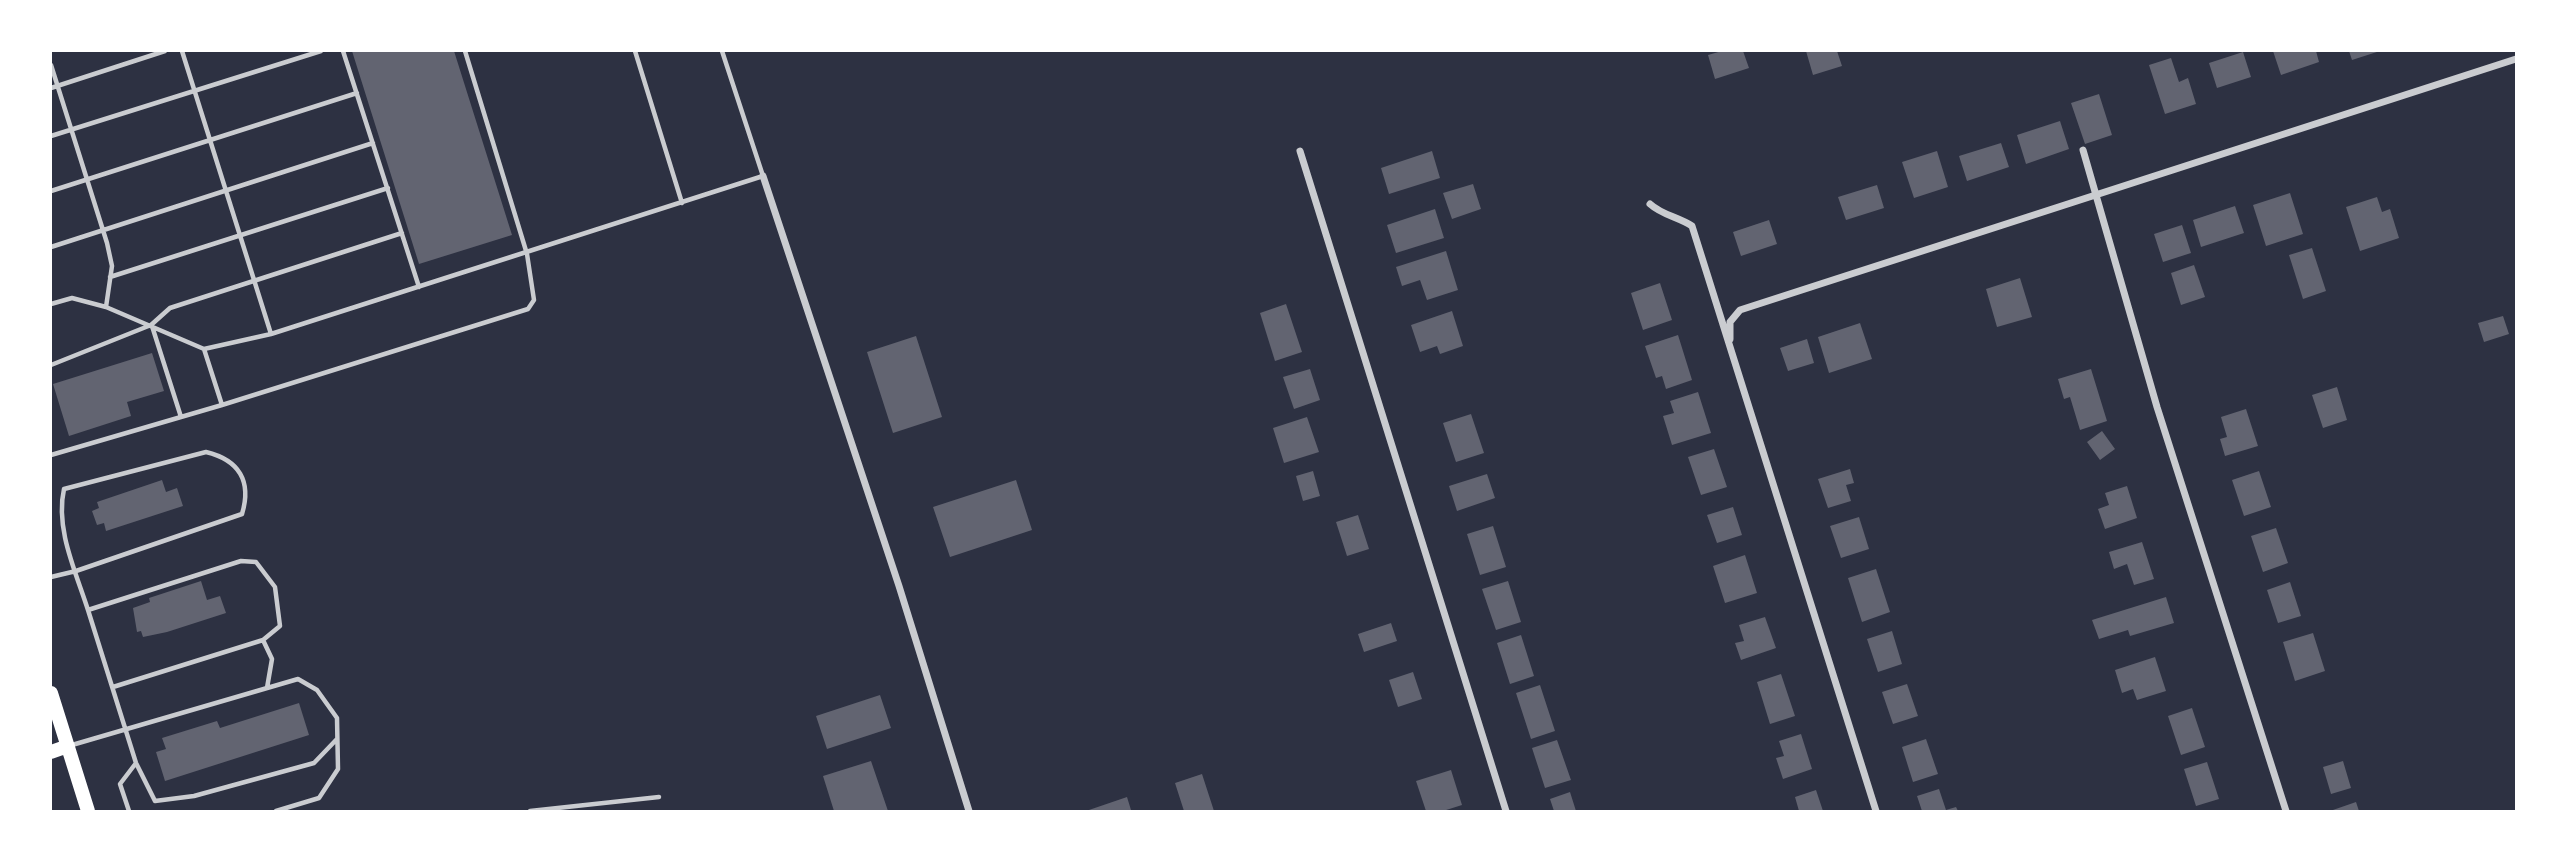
<!DOCTYPE html>
<style>
body{margin:0}
#map{position:relative;width:2567px;height:862px;overflow:hidden;background:#2d3142;font-family:Merriweather,serif}
canvas{display:block}
.frame{position:absolute;inset:0;border:52px solid #fff;pointer-events:none}
</style>
<div id="map">
<canvas width="2567" height="862"></canvas>
<div class="frame"></div>
</div>
<script>
const c = document.querySelector('canvas').getContext('2d');
c.lineJoin = 'round';
function fill(path, color) {
  c.fillStyle = color;
  c.fill(path, 'evenodd');
}
function trace(path, color, width, dash) {
  c.strokeStyle = color;
  c.lineWidth = width;
  c.lineCap = dash ? 'butt' : 'round';
  c.setLineDash(dash || []);
  c.stroke(path);
}
const building = new Path2D(`
 M352,51H454L512,235L419,264Z
 M1722,51H1743L1749,68L1715,79L1708,55Z
 M1806,51H1837L1842,66L1813,75Z
 M2273,51H2316L2319,62L2281,75Z
 M2349,51H2380L2352,60Z
 M2243,52L2251,77L2217,88L2209,63Z
 M2171,58L2179,82L2188,78L2196,104L2165,114L2149,65Z
 M2099,94L2112,135L2085,144L2071,103Z
 M2060,121L2069,149L2026,164L2017,135Z
 M2001,143L2009,167L1967,181L1959,156Z
 M1432,151L1440,178L1389,194L1381,168Z
 M1937,151L1948,187L1914,198L1902,162Z
 M1473,184L1481,209L1452,219L1443,193Z
 M1877,185L1884,208L1846,220L1838,197Z
 M2290,193L2303,234L2266,246L2253,205Z
 M2377,197L2382,212L2390,209L2399,238L2360,251L2346,207Z
 M2235,206L2244,233L2201,247L2193,220Z
 M1435,209L1444,238L1396,253L1387,225Z
 M1769,220L1777,244L1741,256L1733,232Z
 M2182,225L2191,253L2163,262L2154,234Z
 M2312,248L2326,291L2303,299L2289,255Z
 M1446,251L1458,290L1427,300L1420,280L1402,286L1396,267Z
 M2194,265L2205,297L2181,305L2171,273Z
 M2020,278L2032,317L1997,327L1986,289Z
 M1660,283L1672,320L1643,330L1631,293Z
 M1286,304L1302,352L1275,361L1260,313Z
 M1452,311L1463,346L1440,354L1437,346L1420,352L1411,325Z
 M2503,316L2509,334L2484,342L2478,323Z
 M1860,323L1872,359L1829,373L1818,337Z
 M1678,335L1692,380L1666,389L1662,376L1656,378L1645,346Z
 M916,336L942,417L893,433L867,352Z
 M1807,339L1814,363L1788,371L1780,348Z
 M152,353L164,391L127,402L131,416L69,436L53,384Z
 M1310,369L1320,400L1294,409L1283,377Z
 M2091,369L2107,421L2080,430L2070,397L2064,399L2058,379Z
 M2337,387L2347,420L2323,428L2312,395Z
 M1698,392L1711,433L1672,445L1663,416L1674,413L1670,401Z
 M2246,409L2258,446L2225,456L2220,439L2227,437L2221,417Z
 M1471,414L1484,453L1456,462L1443,423Z
 M1307,417L1319,452L1284,463L1273,428Z
 M2102,431L2115,449L2100,460L2087,442Z
 M1714,449L1727,487L1701,495L1688,457Z
 M1850,469L1854,483L1846,485L1851,501L1828,508L1818,479Z
 M1313,471L1320,496L1303,501L1296,476Z
 M2259,471L2271,507L2244,516L2232,480Z
 M1487,474L1495,498L1457,511L1449,486Z
 M162,480L166,492L177,488L183,506L106,531L104,523L97,525L92,511L99,508L97,502Z
 M1016,480L1032,530L950,557L933,507Z
 M2127,486L2137,518L2105,529L2098,509L2109,505L2105,493Z
 M1733,507L1742,535L1717,543L1707,515Z
 M1358,515L1369,549L1347,556L1336,522Z
 M1859,517L1869,549L1841,558L1830,526Z
 M1493,526L1506,567L1480,575L1467,534Z
 M2276,528L2288,563L2263,572L2251,536Z
 M2142,542L2154,579L2134,585L2127,564L2114,569L2109,552Z
 M1745,555L1757,593L1725,603L1713,566Z
 M1876,569L1890,612L1862,622L1848,578Z
 M201,581L207,600L220,596L226,613L167,632L143,637L141,631L137,632L133,608L150,602L149,598Z
 M1508,581L1521,622L1496,630L1482,589Z
 M2290,582L2301,616L2278,623L2267,590Z
 M2166,597L2174,623L2130,636L2128,630L2099,639L2092,620Z
 M1765,617L1776,648L1741,660L1735,643L1744,641L1739,625Z
 M1391,623L1397,641L1364,652L1358,634Z
 M1892,631L1902,664L1878,672L1867,639Z
 M2313,633L2325,671L2295,681L2283,642Z
 M1521,635L1534,676L1510,684L1497,643Z
 M2155,657L2166,691L2137,700L2133,689L2122,693L2115,670Z
 M1413,672L1422,699L1398,707L1389,680Z
 M1781,674L1795,716L1770,724L1757,682Z
 M1907,684L1918,716L1893,724L1882,692Z
 M1540,685L1555,731L1531,739L1516,693Z
 M880,695L891,728L827,749L816,716Z
 M299,703L309,735L165,781L156,752L166,749L162,738L217,721L220,728Z
 M2192,708L2205,747L2181,755L2168,716Z
 M1801,734L1812,769L1783,779L1776,758L1784,756L1779,741Z
 M1926,739L1938,774L1913,782L1902,747Z
 M1557,740L1571,780L1545,788L1532,748Z
 M871,761L888,811H834L823,776Z
 M2343,761L2351,788L2331,794L2323,767Z
 M2207,762L2219,799L2196,806L2184,769Z
 M1451,770L1462,805L1443,811H1426L1416,781Z
 M1202,774L1214,811H1184L1175,783Z
 M1939,789L1946,810L1956,807L1958,811H1922L1917,796Z
 M1816,790L1823,811H1799L1795,797Z
 M1570,792L1576,811H1554L1550,799Z
 M1127,797L1131,810L1086,811Z
 M2356,802L2359,811H2330Z`);
const service = new Path2D(`
 M182,51L271,334
 M343,51L419,287
 M635,51L682,203
 M51,65L107,243L112,266L106,307
 M51,88L165,51
 M51,136L321,51
 M51,191L357,93
 M51,247L373,143
 M110,277L388,188
 M51,304L72,298L106,307L204,349L271,334L763,176L722,51
 M152,326L181,417
 M204,349L222,405
 M51,365L151,325L170,308L402,233
 M51,455L222,405L528,309L534,300L527,254L465,51
 M51,577L76,571L242,514C252,481 239,460 206,452L64,489C55,529 76,572 88,610
 M113,687L263,640
 M267,688L272,659L263,640L280,626L275,587L256,562L241,561L88,610L136,763L155,801L194,796L314,763L337,739
 M72,745L298,679L317,690L337,718L338,769L319,798L276,811
 M129,811L120,784L136,763
 M530,811L659,797`);
const minor = new Path2D(`
 M2083,150L2157,407L2286,811
 M1300,151L1506,811
 M763,176L899,586L969,811
 M1650,204C1662,215 1678,217 1692,226L1876,811
 M1730,339V322L1740,310L2516,59`);
const secondary = new Path2D(`
 M51,693L88,811
 M51,752L68,746`);
fill(building, '#626471');
trace(service, '#caccd0', 4.5);
trace(minor, '#caccd0', 7);
trace(secondary, '#fff', 14);
</script>
